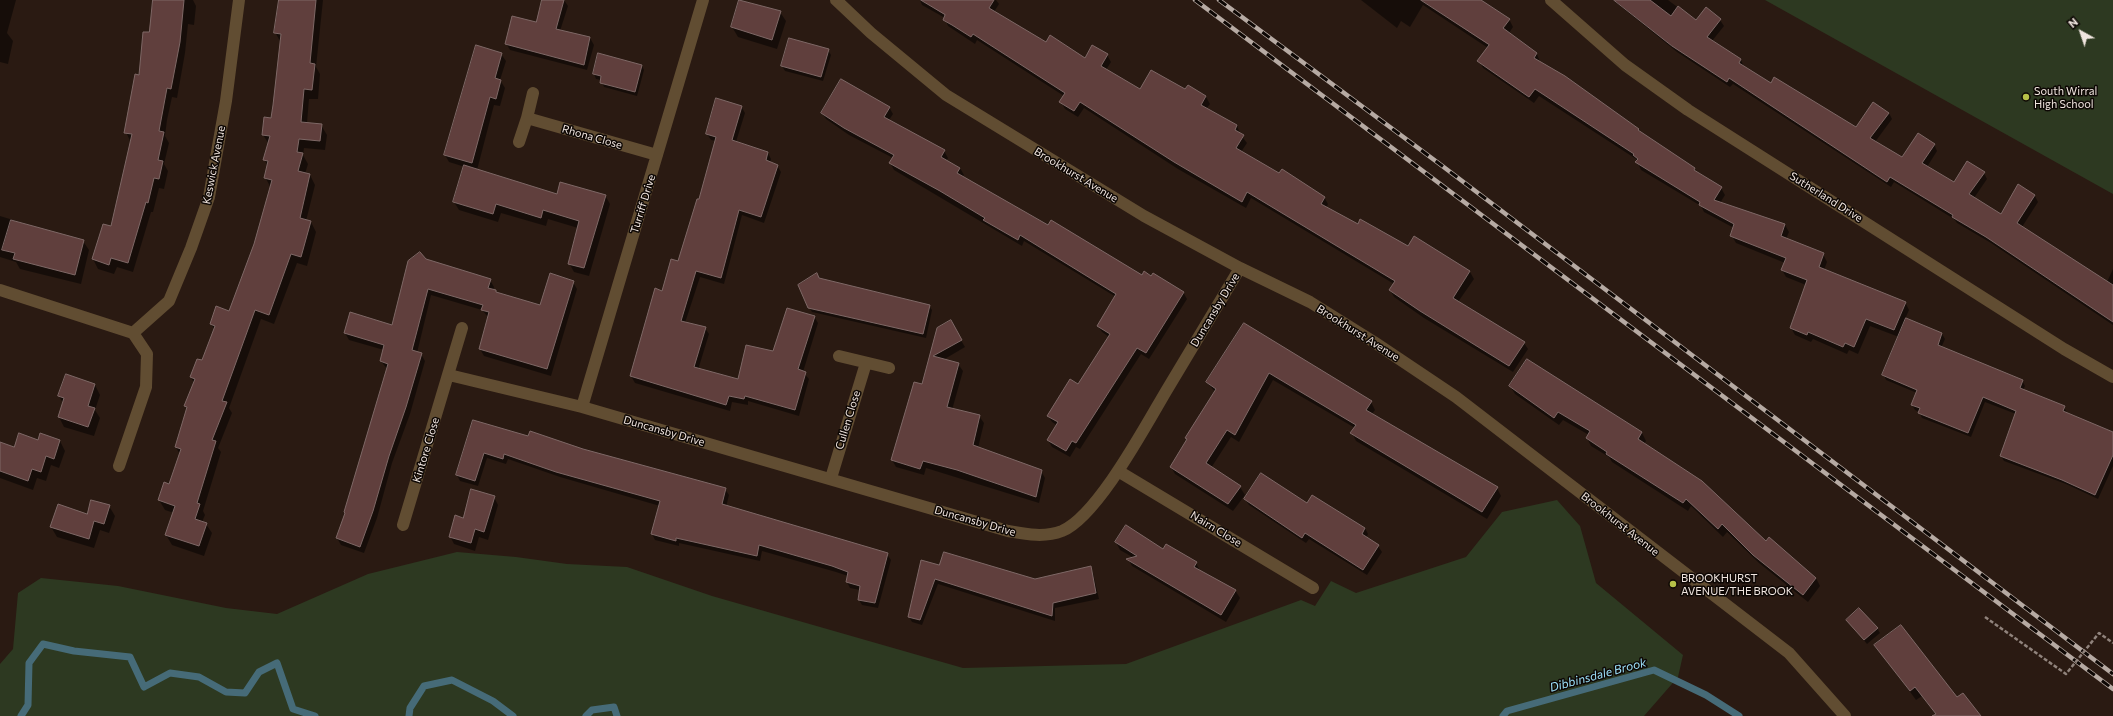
<!DOCTYPE html>
<style>
body{margin:0}
#map{position:relative;width:2113px;height:716px;overflow:hidden;background:#2a1a12;font-family:Commissioner,sans-serif}
canvas{display:block}
.north{position:absolute;left:2061px;top:12px;width:40px;height:40px;-webkit-text-stroke:3px #0d0704;paint-order:stroke;rotate:320deg;font-size:11px;font-weight:700;line-height:16px;text-align:center;color:#f0e5df}
.north::after{content:'';display:block;margin:auto;width:14px;height:18px;background:#f0e5df;clip-path:polygon(50% 0,100% 100%,50% 72%,0 100%)}
</style>
<div id="map">
<canvas width="2113" height="716"></canvas>
<div class="north">N</div>
</div>
<script>
const c = document.querySelector('canvas').getContext('2d');
c.lineJoin = 'round';
function fill(path, color) {
  c.fillStyle = color;
  c.fill(path, 'evenodd');
}
function trace(path, color, width, dash) {
  c.strokeStyle = color;
  c.lineWidth = width;
  c.lineCap = dash ? 'butt' : 'round';
  c.setLineDash(dash || []);
  c.stroke(path);
}
function label(font, color, halo, rows, align = 'center') {
  c.font = font + ' Commissioner,sans-serif';
  c.lineWidth = 3;
  c.setLineDash([]);
  c.textBaseline = 'middle';
  c.strokeStyle = halo;
  c.fillStyle = color;
  for (const [text, x, y, turn = 0] of rows) {
    c.save();
    c.translate(x, y);
    c.rotate((+turn || 0) * Math.PI / 180);
    c.textAlign = isNaN(turn) ? turn : align;
    if (halo) c.strokeText(text, 0, 0);
    c.fillText(text, 0, 0);
    c.restore();
  }
}
const green = new Path2D(`
 M1765,0H2113V194Z
 M1557,500L1580,526L1596,583L1683,655L1678,677L1644,716H0V664L13,649L18,593L41,578L118,586L226,608L277,614L368,574L457,552L516,557L567,564L627,567L712,596L963,668L1126,664L1301,600L1315,606L1331,581L1356,593L1466,557L1502,512Z`);
const shadow = new Path2D(`
 M0,0H16L7,33L13,41L8,64L0,62V64Z
 M154,0H193L196,6L194,25L188,24L185,53L177,98L172,97L167,120L165,136L169,143L164,164L168,171L164,189L159,188L153,212H151L133,272L117,267L114,274L98,269L93,259L103,225L112,227L131,143L126,132L150,34Z
 M280,0H323L316,67L320,74L318,99H309L307,123L321,125L327,135L325,150L304,148L303,155L308,164L305,174L310,175L315,185L306,221L311,222L316,232L307,266L297,263L274,324L261,319L229,408L232,413L218,448L221,452L203,511L205,515L202,522L206,524L212,533L204,556L172,545L166,535L174,513L165,510L159,500L170,485L180,455L176,447L187,409L186,406L194,383L191,377L202,362L215,330L211,324L230,312L255,244L271,188L265,177L268,166L264,159L269,144L263,135L272,119L281,43L275,32Z
 M543,0H564L568,6L560,31L590,38L594,45L587,70L510,50L506,43L537,23Z
 M740,0L780,12L786,21L777,49L738,37L732,27Z
 M920,0H996L999,4L994,12L1046,44L1085,60L1107,55L1111,62L1106,70L1140,90H1185L1188,86L1206,97L1210,104L1206,109L1237,125L1240,134L1247,143L1241,152L1324,197L1328,204L1326,208L1358,225L1408,247L1414,238L1470,272L1474,279L1458,302L1524,343L1528,349L1513,372L1424,318L1394,297L1390,290L1394,284L1251,198L1246,208L1178,169L1084,108L1078,117L1065,109L1061,102L1064,96L977,40L975,44L948,26L945,18L922,5Z
 M1361,0H1479L1509,19L1513,27L1509,33L1537,54L1540,62L1564,77L1639,129L1641,133L1721,188L1725,195L1720,203L1785,225L1789,232L1786,239L1823,254L1827,262L1824,270L1905,302L1909,310L1905,319L1942,334L1945,339L1941,348L2022,380L2025,386L2023,390L2064,407L2067,413L2113,433V466L2098,499L2066,484L2004,461L2001,456L2016,414L1985,402L1971,437L1922,418L1919,412L1915,410L1912,405L1917,393L1886,380L1884,375L1899,337L1870,326L1858,354L1849,350L1847,354L1813,339L1811,342L1795,335L1791,328L1806,285L1786,277L1782,270L1785,263L1736,243L1732,236L1734,228L1704,212L1701,206L1641,170L1636,159L1539,96L1534,103L1483,68L1479,61L1488,48L1423,5L1410,27L1401,21L1397,28ZM1507,21H1509L1501,33L1500,32Z
 M1613,0H1668L1696,21L1720,20L1724,26L1712,41L1741,60L1744,67L1771,84L1856,128L1889,113L1892,119L1875,142L1902,159L1934,144L1937,151L1927,167L1954,184L1984,173L1987,179L1974,198L2002,215L2018,186L2035,196L2038,202L2022,227L2107,282L2113,269V325L1991,243L1957,223L1954,219L1894,182L1891,187L1733,84L1730,87L1677,52Z
 M828,50L831,55L823,81L785,71L782,66Z
 M501,54L506,61L500,80L505,88L500,106L494,105L477,170L558,196L605,195L610,204L589,276L574,272L569,263L578,228L548,219L546,226L501,213L498,222L459,210L454,202L465,167L449,162L445,155Z
 M642,66L644,70L637,96L604,87L601,80L596,79L594,74Z
 M741,106L745,113L736,142L768,153L771,159L770,163L777,165L781,172L764,223L742,215L724,284L700,277L685,323L705,328L709,334L698,370L739,380L814,316L818,323L803,372L809,379L799,416L748,401V405L732,402L730,411L635,383L631,376L663,292L679,262L700,201L716,141L711,140L707,134Z
 M889,107L893,114L889,120L944,151L948,158L946,161L960,168L964,175L962,177L1142,276L1183,292L1187,299L1149,359L1141,354L1080,449L1076,447L1070,457L1052,447L1048,440L1058,426L1052,422L1048,416L1079,386L1109,337L1102,332L1098,326L1116,297L1024,241L1022,246L894,170L890,163L893,158L849,135L826,119L822,113Z
 M0,216L83,241L89,250L81,284L20,269L16,262L0,257Z
 M426,260L490,280L494,287L493,290L497,294L541,306L573,282L577,289L551,376L484,356L480,349L488,317L482,310L431,295L417,353L421,354L425,361L410,414L392,463L377,518L364,553L341,545L337,538L346,514L387,369L381,361L384,350L349,340L345,333L393,326Z
 M819,279L929,306L932,310L926,338L812,312L809,307Z
 M950,322L965,347L943,360L958,364L963,371L952,410L979,416L984,423L978,448L1041,471L1045,478L1039,503L926,468L924,475L896,467L892,460L923,386L938,329Z
 M1245,324L1371,402L1375,410L1372,414L1497,488L1501,496L1487,519L1356,441L1352,433L1355,428L1273,380L1239,442L1231,437L1211,468L1240,487L1245,495L1233,511L1175,474L1171,467L1215,392L1207,382Z
 M1528,360L1642,433L1646,441L1644,444L1766,542L1816,578L1820,586L1808,602L1759,563L1727,532L1723,537L1691,506L1688,511L1612,462L1609,457L1591,446L1587,438L1589,435L1563,420L1559,425L1515,394L1510,386Z
 M66,375L95,385L100,395L95,410L100,418L94,436L64,427L59,417L63,403L59,396Z
 M474,421L528,438L725,489L729,495L726,507L887,554L891,560L878,608L862,605L859,600L860,590L850,588L847,582L848,576L836,572L762,551L760,561L679,543V546L655,540L652,534L660,506L560,477L508,459L506,464L487,458L478,486L460,481L457,475Z
 M60,441L65,451L59,468L51,465L46,481L37,478L33,490L0,478V444L15,448Z
 M494,497L498,505L488,540L479,537L475,551L454,544L450,536L463,519Z
 M1245,499L1308,504L1365,528L1368,534L1366,538L1378,546L1382,552L1367,575L1309,539L1306,543L1249,505Z
 M109,506L115,516L109,533L100,530L94,548L57,537L51,527Z
 M1116,542L1163,550L1196,563L1200,571L1235,590L1240,598L1226,622L1132,566L1128,559L1134,558L1120,550Z
 M940,566L1035,580L1090,567L1093,573L1099,599L1055,608V621L938,584L922,625L912,622L909,617Z
 M1847,620L1877,628L1880,633L1867,644Z
 M1876,645L1957,699L1979,716H1937L1922,696L1916,700Z`);
const stream = new Path2D(`
 M21,716L28,705L29,663L43,644L74,651L130,657L144,687L170,673L199,677L226,692L245,693L259,672L277,663L293,709L315,716
 M409,716L410,708L424,686L452,680L493,701L513,716
 M586,716L592,710L614,707L617,716
 M1503,716L1507,711L1654,670L1706,695L1739,716`);
const building = new Path2D(`
 M153,0H184L180,42L171,89L167,88L159,131L164,132L158,160L163,161L159,179L154,178L148,203L146,202L128,263L111,258L109,265L92,259L103,224L111,226L132,134L124,133L135,74L139,75L143,32H149Z
 M279,0H316L310,63L315,64L312,90L304,89L301,122L322,124L320,141L299,139L297,152L303,153L298,171L310,174L300,218L311,221L301,257L291,254L269,315L255,310L222,401L227,402L212,440L216,441L197,503L200,504L195,519L207,523L199,546L165,535L175,506L158,500L164,482L169,484L181,449L175,447L187,407L184,406L195,379L190,377L197,359L202,360L215,326L210,324L216,306L229,311L254,244L272,180L264,178L268,161L263,160L270,136L262,135L264,117L271,118L273,105L281,34L274,33Z
 M542,0H564L556,29L590,37L584,65L505,44L512,16L536,22Z
 M739,0L781,11L772,40L731,27Z
 M921,0H994L989,8L1046,42L1050,35L1085,58L1092,45L1108,54L1101,66L1140,89L1151,70L1185,89L1188,85L1206,96L1201,105L1237,125L1235,130L1244,135L1236,148L1279,173L1282,169L1325,197L1321,204L1358,224L1360,219L1408,246L1414,236L1470,271L1453,298L1525,342L1509,366L1420,311L1389,290L1395,281L1247,192L1242,202L1174,162L1080,102L1074,111L1059,102L1065,93L973,34L971,37L952,25L943,20L945,15Z
 M1421,0H1481L1510,19L1503,28L1537,53L1534,58L1565,76L1639,129L1638,130L1695,168L1694,170L1722,187L1714,200L1785,224L1781,236L1824,253L1819,267L1906,302L1894,330L1866,319L1854,347L1845,343L1843,347L1808,332L1807,335L1790,328L1807,280L1781,270L1786,258L1730,236L1734,224L1699,205L1700,202L1635,162L1638,159L1633,155L1634,154L1535,89L1529,97L1477,61L1489,45Z
 M1614,0H1650L1671,16L1678,6L1696,20L1706,7L1721,19L1707,37L1741,59L1739,63L1771,83L1774,77L1856,127L1873,102L1889,113L1870,138L1902,157L1918,133L1935,144L1922,163L1954,182L1967,161L1985,172L1969,194L2001,214L2018,184L2035,195L2017,223L2113,285V322L1986,237L1952,217L1953,215L1890,177L1887,182L1729,78L1727,82L1672,46Z
 M789,38L829,49L821,77L781,66Z
 M476,45L502,53L495,78L501,80L496,99L490,97L472,163L444,155Z
 M598,53L642,65L635,92L600,83L601,76L593,74Z
 M841,79L890,107L884,117L945,150L941,157L960,168L957,173L1048,225L1051,220L1142,275L1144,271L1151,276L1153,273L1184,292L1146,353L1137,348L1076,443L1072,441L1066,451L1047,440L1058,422L1047,416L1070,379L1078,384L1110,334L1097,326L1116,294L1020,235L1018,240L983,220L985,218L940,191L889,163L894,155L844,128L821,113Z
 M716,98L742,106L732,140L768,152L766,160L778,165L761,217L739,210L721,278L696,271L681,321L706,327L694,367L738,379L746,345L773,351L787,308L815,316L798,369L806,372L795,410L745,396L744,399L729,396L726,405L630,376L655,288L662,291L671,259L678,261L697,199H699L716,137L706,134Z
 M464,165L557,194L560,182L606,195L584,268L568,264L579,221L543,210L541,218L496,204L493,214L453,202Z
 M11,220L84,240L75,275L13,259L15,253L2,250Z
 M420,252L426,259L491,279L488,288L496,290V292L540,305L550,273L574,281L547,369L479,349L489,312L481,310L483,305L428,289L412,350L422,353L406,407L389,456L373,511L360,547L336,538L345,513L344,512L388,364L380,361L384,345L344,333L350,312L392,325L408,261Z
 M817,273L819,278L930,305L923,334L808,308L798,285Z
 M1906,318L1942,333L1938,345L2023,380L2020,388L2065,406L2063,411L2113,432V455L2095,495L2062,480L2000,456L2016,411L1983,397L1968,433L1918,413L1920,408L1911,405L1917,390L1882,375Z
 M951,320L962,340L933,356L959,363L947,407L980,415L973,445L1042,470L1036,497L957,470L923,461L920,469L891,460L914,382L922,384L937,328Z
 M1244,323L1372,401L1366,410L1498,487L1482,512L1350,433L1356,425L1269,373L1235,435L1227,430L1206,463L1241,486L1228,504L1170,467L1187,439L1185,438L1216,389L1206,382Z
 M1527,359L1642,432L1638,439L1702,481L1766,541L1769,537L1816,578L1803,595L1753,555L1722,524L1718,529L1686,499L1683,503L1606,454L1607,452L1586,438L1590,431L1558,412L1554,418L1509,386Z
 M66,374L95,384L88,406L95,408L88,427L58,417L64,398L58,396Z
 M473,420L528,436L530,431L583,449L726,488L722,504L888,553L875,603L858,600L860,586L846,582L848,572L832,566L759,545L757,556L676,538V541L651,534L660,501L556,472L504,454L503,459L484,453L475,481L456,475Z
 M19,433L38,440L40,433L60,440L54,459L46,456L41,472L32,469L28,481L0,471V442L14,447Z
 M1261,473L1307,503L1312,495L1365,528L1362,534L1379,545L1363,570L1305,533L1302,538L1244,499Z
 M471,489L495,496L484,532L475,529L471,543L449,537L455,515L463,518Z
 M91,500L110,505L104,524L94,521L89,539L50,527L58,504L87,514Z
 M1126,525L1163,549L1166,544L1197,562L1194,567L1236,590L1221,615L1126,559L1137,556L1115,542Z
 M944,552L1035,579L1091,566L1096,593L1053,603L1052,616L935,579L920,620L908,617L921,560L939,565Z
 M1859,608L1878,628L1864,640L1846,620Z
 M1901,625L1957,697L1963,693L1981,716H1932L1936,714L1915,687L1910,691L1874,645Z`);
const minor = new Path2D(`
 M836,0L871,33L946,95L1144,216L1240,268L1310,302L1374,342L1456,397L1789,653L1845,716
 M1551,0L1625,65L1688,110L2064,349L2113,377
 M527,118L533,93
 M519,142L527,118L657,155
 M0,290L133,333L169,301L191,248L209,197L226,101L239,0
 M839,356L889,368
 M449,375L582,407L1008,531C1025,534 1044,538 1062,531C1098,516 1147,423 1168,388C1192,348 1216,308 1240,268
 M582,407L703,0
 M119,466L146,387L147,354L133,333
 M1118,471L1313,588
 M831,478L866,363
 M403,525L462,328`);
const rail = new Path2D(`
 M1195,0L2113,689
 M1219,0L1441,165L2113,674`);
const pathBridge = new Path2D(`
 M1985,617L2066,674L2099,633L2113,643`);
const markers = [
 [2026,97,4,"#b7c148"],
 [1673,584,4,"#b7c148"]
];
const poiNames = [
 ["South Wirral",2034,91],
 ["High School",2034,104],
 ["BROOKHURST",1681,578],
 ["AVENUE/THE BROOK",1681,591]
];
const streetNames = [
 ["Rhona Close",592,137,16],
 ["Keswick Avenue",214,165,-79],
 ["Brookhurst Avenue",1076,175,31],
 ["Sutherland Drive",1826,197,32],
 ["Turriff Drive",643,204,-73],
 ["Duncansby Drive",1215,310,-59],
 ["Brookhurst Avenue",1358,333,32],
 ["Cullen Close",848,420,-73],
 ["Duncansby Drive",664,431,16],
 ["Kintore Close",426,450,-73],
 ["Duncansby Drive",975,521,16],
 ["Brookhurst Avenue",1620,524,38],
 ["Nairn Close",1216,529,31]
];
const waterNames = [
 ["Dibbinsdale Brook",1598,675,-15]
];
fill(green, '#2d3921');
fill(shadow, '#0007');
trace(stream, '#466b78', 7);
fill(building, '#603f3d');
trace(building, '#7e6866', 1);
trace(minor, '#614d32', 12);
trace(rail, '#b6aaa3', 4.5);
trace(rail, '#0d0704', 3, [9]);
trace(pathBridge, '#90837c', 2.5, [4, 2]);
for (const [x, y, r, color] of markers) {
  const dot = new Path2D();
  dot.arc(x, y, r, 0, 2 * Math.PI);
  c.fillStyle = color;
  c.fill(dot);
  trace(dot, '#0d0704', 1.5);
}
label('11px', '#f0e5df', '#0d0704', poiNames, 'left');
label('11px', '#f0e5df', '#0d0704', streetNames);
label('italic 12px', '#9ce0f9', '#0d0704', waterNames);
</script>
